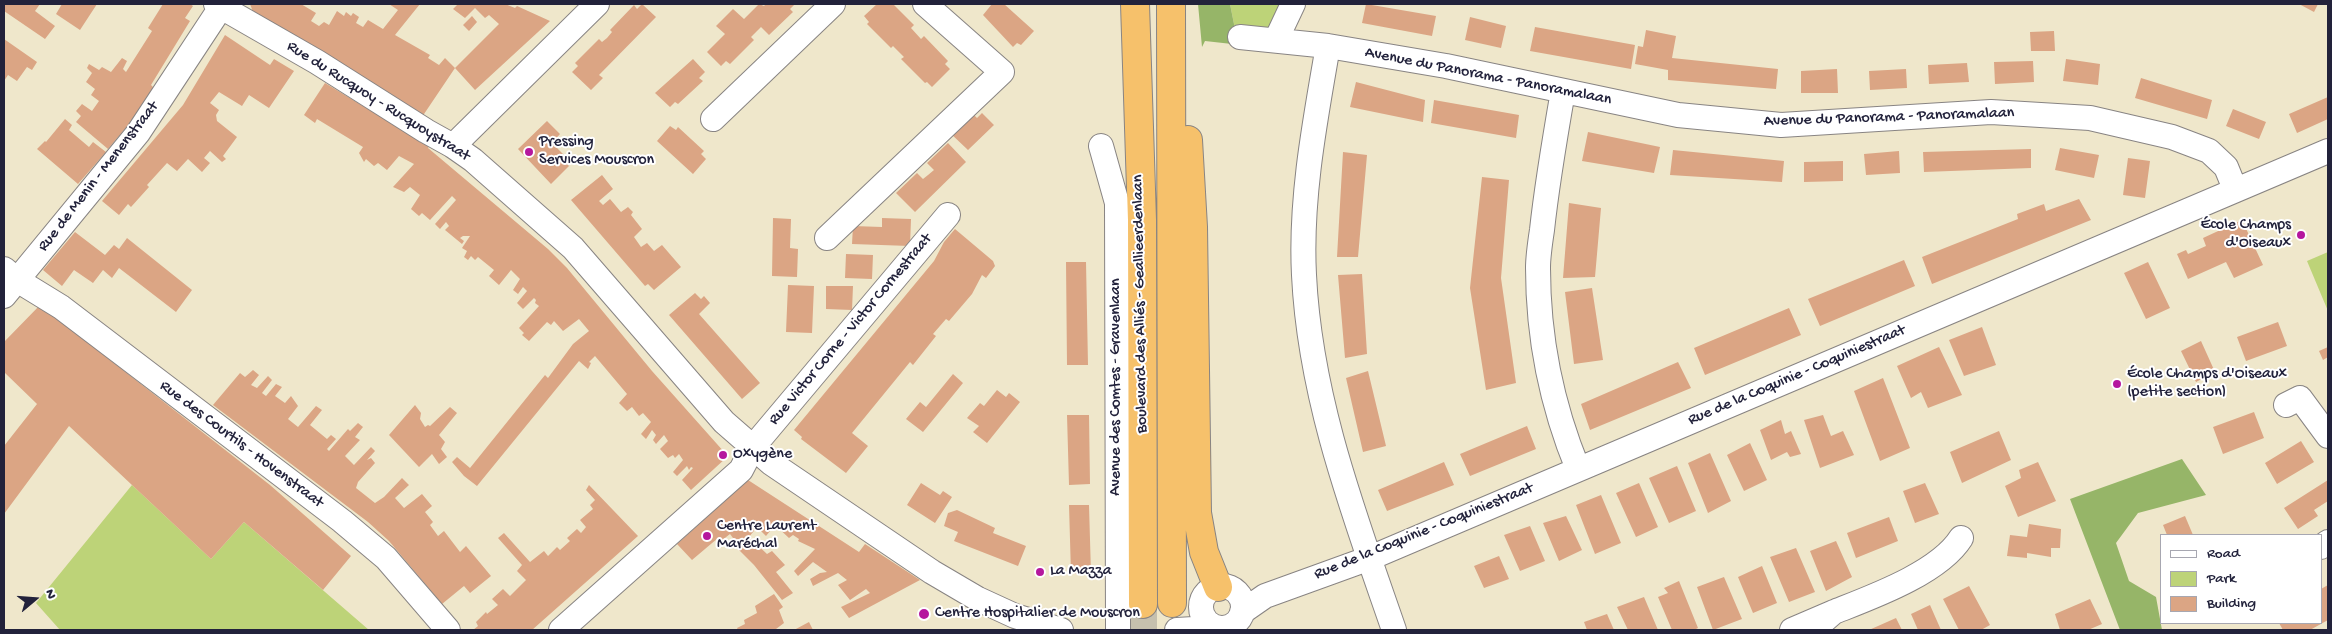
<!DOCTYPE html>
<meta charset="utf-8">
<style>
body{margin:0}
#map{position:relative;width:2332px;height:634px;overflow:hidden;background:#efe7cb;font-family:"Gochi Hand",sans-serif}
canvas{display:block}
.frame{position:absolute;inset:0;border:5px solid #22223b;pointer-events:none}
.legend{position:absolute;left:2160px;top:534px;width:162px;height:90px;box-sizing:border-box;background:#fff;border:1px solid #a7a7b1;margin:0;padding:6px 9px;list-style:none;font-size:15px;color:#22223b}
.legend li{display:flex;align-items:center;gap:10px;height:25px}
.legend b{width:25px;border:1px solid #a7a7b1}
.north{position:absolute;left:10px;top:574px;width:50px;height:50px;-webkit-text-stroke:4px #fff;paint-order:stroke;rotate:72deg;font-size:14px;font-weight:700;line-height:20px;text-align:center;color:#22223b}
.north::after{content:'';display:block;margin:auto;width:18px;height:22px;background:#22223b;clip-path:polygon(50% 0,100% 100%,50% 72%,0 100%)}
</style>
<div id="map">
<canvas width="2332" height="634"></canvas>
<div class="frame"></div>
<ul class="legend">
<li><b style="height:6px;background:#fff"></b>Road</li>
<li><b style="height:14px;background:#bdd378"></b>Park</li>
<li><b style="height:14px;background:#dba584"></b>Building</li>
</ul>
<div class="north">N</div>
</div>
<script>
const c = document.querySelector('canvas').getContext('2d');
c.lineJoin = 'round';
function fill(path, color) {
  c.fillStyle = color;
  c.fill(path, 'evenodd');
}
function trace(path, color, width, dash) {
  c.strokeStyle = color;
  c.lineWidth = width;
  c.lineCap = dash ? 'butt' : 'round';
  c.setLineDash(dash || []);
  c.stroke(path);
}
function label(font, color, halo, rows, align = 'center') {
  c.font = font + ' "Gochi Hand",sans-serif';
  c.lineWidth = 4;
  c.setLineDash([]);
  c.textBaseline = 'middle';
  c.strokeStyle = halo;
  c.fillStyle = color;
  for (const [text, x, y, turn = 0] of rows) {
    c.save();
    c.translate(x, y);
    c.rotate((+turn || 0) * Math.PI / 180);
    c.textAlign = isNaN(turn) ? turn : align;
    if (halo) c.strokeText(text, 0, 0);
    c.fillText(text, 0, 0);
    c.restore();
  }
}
const green = new Path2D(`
 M1230,4H1283L1268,32L1235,29Z
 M2328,252V311L2307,261Z
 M132,485L211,559L244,522L369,630H60L36,603Z`);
const forest = new Path2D(`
 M1198,4H1230L1235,29L1232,44L1205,41L1202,47Z
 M2182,459L2206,495L2138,513L2116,543L2129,581L2156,597L2162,630H2120L2070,499Z`);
const building = new Path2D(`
 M4,4H40L35,11L55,26L45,39L4,11Z
 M62,4H97L80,30L56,14Z
 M163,4H190L193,6L185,18L190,21L151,85L154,88L129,124L108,149L76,122L81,116L76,111L82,104L92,111L99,101L91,95L95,89L86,82L92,73L87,68L89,64L99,70L102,67L111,72L122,58L127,61L123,69L126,72L152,31L148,28Z
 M250,4H301L316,13L311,21L319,26L324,22L329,25L337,11L344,16L346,12L351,16L353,13L359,17L356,23L363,27L368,20L383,29L398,10L389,4H420L395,35L430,55L428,58L439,65L445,58L455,68L499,24L489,15L485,18L475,8L465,18L453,9L458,4H505L515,8L517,6L550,21L475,90L455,68L422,117L253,12Z
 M642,4L656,17L599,75L603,78L591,90L572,72L578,66L575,63L599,39L602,42L607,38L612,32L610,30L634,5L637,9Z
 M759,4L764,6L766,4H795L790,9L793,12L769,35L761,27L751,37L754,40L730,64L726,61L721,66L707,52L725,34L716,26L733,9L744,19Z
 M877,4H893L914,25L911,28L921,39L924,36L948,61L945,64L950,69L932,87L927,82L925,83L901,59L904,57L893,46L891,48L867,24L869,22L864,16Z
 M992,4H1004L1034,31L1021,45L1017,43L1013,47L983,15Z
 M1366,4L1436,16L1432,36L1362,23Z
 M2299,4H2318L2314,12Z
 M472,16L477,22L469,31L463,25Z
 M1470,17L1506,26L1501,48L1465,40Z
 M1535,27L1635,45L1631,69L1530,51Z
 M1646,30L1676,36L1672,58L1778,69L1776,89L1668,80V70L1635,64L1638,46L1643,47Z
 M2054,31L2055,51H2031L2030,32Z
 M225,35L270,65L274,59L294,71L269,108L249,95L242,106L219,92L210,103L219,110L216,115L217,121L237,137L223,156L226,159L222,162L210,151L204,158L210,163L202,172L188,159L177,171L167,163L147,185L149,187L131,207L128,204L119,215L102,201L183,105Z
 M4,39L37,62L32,70L27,67L17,81L8,75L4,81Z
 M693,59L705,72L699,78L703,81L678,104L675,102L670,107L655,93Z
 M2066,59L2100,64L2098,85L2063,81Z
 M2033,61L2034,82L1995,84L1994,62Z
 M1967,63L1969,82L1929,84L1928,65Z
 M1837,69L1838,93H1801V71Z
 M1906,69L1907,88L1870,90L1869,71Z
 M2141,78L2212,100L2207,119L2135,98Z
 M1356,82L1425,100L1423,122L1350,107Z
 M325,83L429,146L428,148L548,249L567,268L652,371L725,453L726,458L691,490L682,480L693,468L691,467L689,470L687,466L677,476L673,472L683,460L679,454L675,458L673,455L668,458L660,449L668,441L664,435L656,444L653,440L656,435L652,430L646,439L641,434L651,422L643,413L639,416L632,407L627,411L619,403L627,394L595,356L589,362L591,363L588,369L579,361L477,486L464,476L452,462L457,457L470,468L545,375L548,378L573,344L589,331L579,319L563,331L554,321L551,325L547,322L529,341L522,335L524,333L519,328L539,306L535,303L536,300L534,298L523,309L517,303L527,291L523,287L518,294L513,290L520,279L511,270L499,285L489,276L494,270L478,257L475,260L471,256L468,260L464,257L467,251L462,248L470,236H463L460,238L464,241L462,244L445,230L449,226L446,222L440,229L435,224L456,200L452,196L430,220L422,213L419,216L411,209L420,195L410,187L404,192L393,187L414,164L399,156L387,170L378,163L374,166L366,159L364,162L359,153L363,147L317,119L315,123L304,115Z
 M2328,97V119L2297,133L2289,114Z
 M1434,100L1519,115L1516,138L1431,123Z
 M2233,109L2266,122L2259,139L2226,126Z
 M970,111L977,118L982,113L994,125L968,150L949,132Z
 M65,119L72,125L69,130L89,147L93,142L106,152L78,184L37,149L45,141L46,142Z
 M547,121L560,134L552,143L564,155L561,158L569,166L551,184L518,149Z
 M670,126L676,130L678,127L704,151L701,154L706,159L693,174L657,141Z
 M1588,132L1660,147L1654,173L1582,161Z
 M948,143L966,162L915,212L896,193L917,173L923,179L928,175L934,170L927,163Z
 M2060,148L2099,155L2094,178L2055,170Z
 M2031,149V168L1924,172L1923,152Z
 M1673,150L1784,161L1782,182L1670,175Z
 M1899,151L1900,173L1866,175L1864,154Z
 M1343,152L1367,155L1358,257H1337Z
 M2128,158L2150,161L2145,198L2123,195Z
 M1843,161V181L1804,182V162Z
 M602,175L613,189L599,201L603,205L610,199L621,212L628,207L633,212L631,215L642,229L634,237L641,247L647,243L654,251L662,245L681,267L654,290L648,284L645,286L571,200Z
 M1482,177L1509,180L1501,278L1516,383L1486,390L1470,288Z
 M2079,199L2091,220L1932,284L1922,257L2018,219L2017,214L2044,204L2046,211Z
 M1569,203L1601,208L1595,277L1563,278Z
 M773,218L791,219L790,248L798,249L797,277L772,276Z
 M882,218L911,219L910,246L852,244L853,226L882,227Z
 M2242,220L2263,265L2234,278L2226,262L2188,279L2177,254L2186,250L2188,254L2206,246L2203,238Z
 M955,229L993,261L995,266L986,278L982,275L972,294L949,321L946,319L933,334L936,336L913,365L910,362L852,433L868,446L846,473L801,439L802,437L794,430L934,261L944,242Z
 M75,232L105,255L114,245L119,249L127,238L192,290L176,312L119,268L112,278L103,270L93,283L74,270L62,286L43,270Z
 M846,254L873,255L872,279L845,278Z
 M1904,260L1915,286L1820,326L1808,299Z
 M1066,262H1086L1088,365H1067Z
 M2148,262L2170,308L2146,319L2124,273Z
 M1362,274L1367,354L1345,358L1338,275Z
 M788,285L814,286L812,333L786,332Z
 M826,286H853L852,310L826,309Z
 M1592,288L1603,360L1574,364L1565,292Z
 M695,293L701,299L704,296L710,303L699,314L760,383L742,399L669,315Z
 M41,304L68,327L270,485L351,556L323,590L244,522L211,559L69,426L4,514V446L37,404L4,372V342Z
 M1789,308L1801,335L1705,375L1694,348Z
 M2278,322L2287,346L2246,361L2237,337Z
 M1982,327L1996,365L1964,376L1949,340Z
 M2201,341L2215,372L2196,382L2181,351Z
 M1939,347L1962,395L1928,408L1921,392L1911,398L1897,366Z
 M2328,347V357L2323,360L2319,351Z
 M1678,362L1691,388L1590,430L1581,404Z
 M253,370L259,375L251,385L257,388L268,376L272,380L262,393L266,396L276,384L282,387L275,396L285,403L291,396L298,406L288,419L298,427L316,406L322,410L310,425L327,439L331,435L336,439L327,449L329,451L348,429L350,431L358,423L363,427L355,437L360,440L345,456L354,465L371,447L375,451L367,460L371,458L375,463L358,482L356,488L375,503L384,497L402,478L409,485L395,498L404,508L422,494L432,506L425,512L433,522L430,525L438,536L444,531L460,552L466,546L491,576L470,593L464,586L442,604L389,541L368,522L213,405L240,373L245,377Z
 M1368,371L1386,446L1363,452L1346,378Z
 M953,374L963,383L923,432L906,419L920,402L926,407Z
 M1883,378L1910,448L1880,461L1854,391Z
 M997,390L1006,397L1009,393L1020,402L987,443L973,432L979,426L967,418L980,403L984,406Z
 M415,405L421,413L420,419L425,427L428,425L430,426L450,407L457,413L439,435L445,442L441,449L447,457L439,464L432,454L419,467L389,435Z
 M2254,412L2264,438L2223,454L2213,427Z
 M1067,415H1089L1090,484L1069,485Z
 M1823,415L1831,436L1843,431L1854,455L1820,468L1804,420Z
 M1781,420L1785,434L1791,431L1801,454L1790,457L1787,452L1771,460L1760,430Z
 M1527,426L1536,449L1470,476L1460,454Z
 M1999,431L2011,460L1962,483L1950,452Z
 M2301,441L2314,462L2277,484L2265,463Z
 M1750,443L1767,480L1744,491L1727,455Z
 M1710,453L1731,501L1708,513L1688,463Z
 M1444,462L1454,485L1387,511L1378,490Z
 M2038,462L2056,501L2018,517L2005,486L2021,478L2019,470Z
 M1677,466L1696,511L1669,523L1649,478Z
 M748,480L859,552L865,544L920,580L849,618L841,607L870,593L866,589L850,600L838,585L847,580L838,573L813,586L810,579L820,573L827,572L813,562L798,576L794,571L815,549L798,541L799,539L793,535L789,538L775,525L766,536L757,527L749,537L767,554L772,551L785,565L776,572L793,593L782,600L754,565L730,541L733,538L730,534L721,541L718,538L692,560L677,544Z
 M2328,480V501L2314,510L2318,516L2298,529L2284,508Z
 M921,483L940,495L943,491L952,497L935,523L907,505Z
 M1639,483L1658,527L1636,537L1616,493Z
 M1925,483L1939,514L1915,523L1903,491Z
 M589,485L638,536L532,630H473L478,626L476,622L486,612L487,614L498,605L492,599L503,589L510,596L526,580L517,571L522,565L498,538L504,533L530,562L544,551L548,556L557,547L560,550L570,541L567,538L577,529L581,533L586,527L580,520L593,509L590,505L595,500L586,490Z
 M1601,495L1621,543L1595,554L1576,505Z
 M1069,505H1089L1091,574H1071Z
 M957,510L995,528L993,533L1026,546L1018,566L954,541L958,532L944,526L948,513Z
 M1566,516L1582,550L1559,561L1543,523Z
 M2185,516L2193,535H2167L2163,525Z
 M1889,517L1898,541L1856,558L1847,533Z
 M2029,524L2061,529L2060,548H2051V557L2027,553V558L2007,556L2010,535L2027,537Z
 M1530,526L1545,561L1520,571L1504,535Z
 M1836,541L1852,577L1826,591L1810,551Z
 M1796,548L1815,592L1789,602L1770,557Z
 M1499,556L1509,579L1484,588L1474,566Z
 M1762,566L1777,603L1753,613L1738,577Z
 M1724,577L1742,619L1713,630L1697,587Z
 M1679,581L1698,628L1694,630H1672L1658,597L1668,593L1664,588Z
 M2328,585V620L2310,630H2283L2279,623H2321V589Z
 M1969,586L1990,625L1981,630H1959L1943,599Z
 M774,594L783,607L779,610L784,623L776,629L777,630H738L737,628L745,624L744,620L757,613L755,606Z
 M1644,597L1658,630H1628L1617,607Z
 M2090,599L2102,624L2088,630H2060L2055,614Z
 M1930,605L1941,630H1918L1911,614Z
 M1607,614L1614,630H1587L1584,622Z
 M1896,618L1902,630H1869Z
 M809,622L813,630H794Z`);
const highwayTunnel = new Path2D(`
 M1143,604V630`);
const minor = new Path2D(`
 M216,4L317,62L426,131L453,146L473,160L573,248L724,422L771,463L932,572L978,599L1015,616L1061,630
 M1240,37L1328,46L1446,66L1678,115L1781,125L1991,112L2090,118L2172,137L2209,151L2226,167L2235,189
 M1276,40L1293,4
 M1328,46C1315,121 1300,199 1304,275C1310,399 1354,514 1394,630
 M1563,91C1555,137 1547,183 1542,230C1540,243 1538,256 1538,268C1538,336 1552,406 1578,469
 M713,119L833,4
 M453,146L597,4
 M1101,146L1117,203L1118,630
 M827,238L1002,72L925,4
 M4,269L17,280L61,307L342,521L386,558L448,630
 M4,296L138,133L223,4
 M2286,405L2300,398L2328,436
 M2321,547L2328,542
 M1201 607a21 21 0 1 1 42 0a21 21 0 1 1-42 0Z
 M1242,612L1265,596L1370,558L2328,151
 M1834,612C1872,597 1939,573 1961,538
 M561,630L741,470L753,447L948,215
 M1177,630L1194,629L1211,625
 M1792,630L1834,612L1813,630`);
const highway = new Path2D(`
 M1135,4L1142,220L1143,604
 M1171,4L1172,603
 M1188,140L1193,227L1197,513L1204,552L1218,587`);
const markers = [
 [529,152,5,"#b5179e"],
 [2301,235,5,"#b5179e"],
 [2117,384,5,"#b5179e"],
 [723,455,5,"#b5179e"],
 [707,536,5,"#b5179e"],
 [1040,572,5,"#b5179e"],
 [924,614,6,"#b5179e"]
];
const streetNames = [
 ["Avenue du Panorama - Panoramalaan",1488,77,11],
 ["Rue du Rucquoy - Rucquoystraat",378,102,32],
 ["Avenue du Panorama - Panoramalaan",1889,118,-2],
 ["Rue de Menin - Menenstraat",99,177,-52],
 ["Boulevard des Alliés - Geallieerdenlaan",1141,304,-91],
 ["Rue Victor Corne - Victor Cornestraat",851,330,-50],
 ["Rue de la Coquinie - Coquiniestraat",1797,376,-23],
 ["Avenue des Comtes - Gravenlaan",1117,387,-90],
 ["Rue des Courtils - Hovenstraat",241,445,37],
 ["Rue de la Coquinie - Coquiniestraat",1424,532,-22]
];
const poiNames = [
 ["Pressing",539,143],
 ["Services Mouscron",539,161],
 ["École Champs",2291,226,"right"],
 ["d'Oiseaux",2291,244,"right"],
 ["École Champs d'Oiseaux",2127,375],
 ["(petite section)",2127,393],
 ["Oxygène",733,455],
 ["Centre Laurent",717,527],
 ["Maréchal",717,545],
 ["La Mazza",1050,572],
 ["Centre Hospitalier de Mouscron",935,614]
];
fill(green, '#bdd378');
fill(forest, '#96b568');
fill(building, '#dba584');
trace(highwayTunnel, '#c6c0ae', 28, [28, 14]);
trace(minor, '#888483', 26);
trace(highway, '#888483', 30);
trace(minor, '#fff', 24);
trace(highway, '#f6c16b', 28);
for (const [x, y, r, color] of markers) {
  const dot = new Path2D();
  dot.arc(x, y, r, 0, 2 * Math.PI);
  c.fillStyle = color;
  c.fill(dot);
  trace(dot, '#fff', 2);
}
label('16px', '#22223b', '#fff', streetNames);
label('16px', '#22223b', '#fff', poiNames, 'left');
</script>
